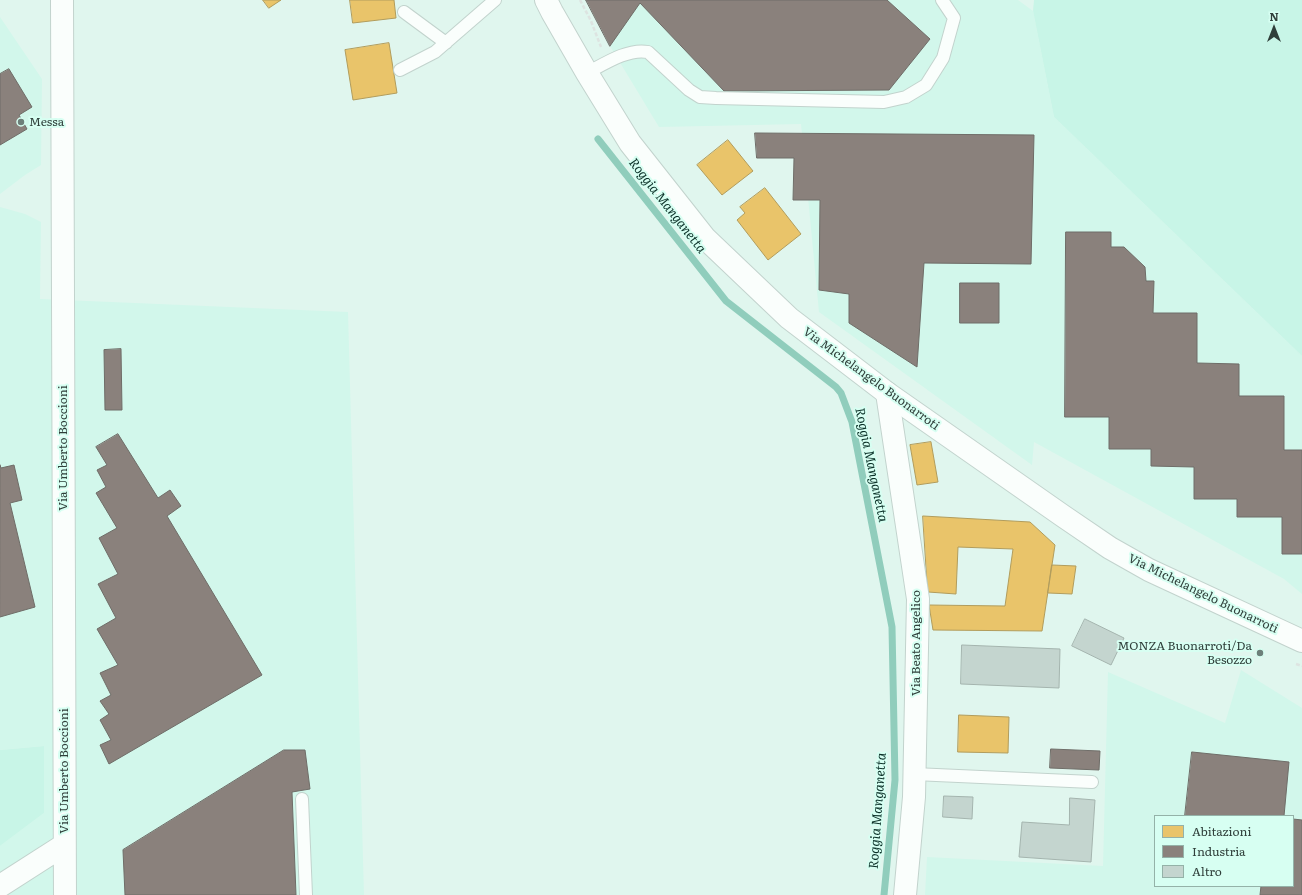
<!DOCTYPE html>
<style>
body{margin:0}
#map{position:relative;width:1302px;height:895px;overflow:hidden;background:#e0f6ee;font-family:Literata,serif}
canvas{display:block}
.legend{position:absolute;left:1154px;top:815px;width:140px;height:72px;box-sizing:border-box;background:#d7fff2;border:1px solid #94b2a8;margin:0;padding:5px 7px;list-style:none;font-size:12px;color:#2f3f3a}
.legend li{display:flex;align-items:center;gap:8px;height:20px}
.legend b{width:20px;border:1px solid #94b2a8}
.north{position:absolute;left:1254px;top:8px;width:40px;height:40px;-webkit-text-stroke:3px #d7fff2;paint-order:stroke;rotate:0deg;font-size:11px;font-weight:700;line-height:16px;text-align:center;color:#2f3f3a}
.north::after{content:'';display:block;margin:auto;width:14px;height:18px;background:#2f3f3a;clip-path:polygon(50% 0,100% 100%,50% 72%,0 100%)}
</style>
<div id="map">
<canvas width="1302" height="895"></canvas>
<ul class="legend">
<li><b style="height:11px;background:#e9c46a"></b>Abitazioni</li>
<li><b style="height:11px;background:#8a817c"></b>Industria</li>
<li><b style="height:11px;background:#c4d5cf"></b>Altro</li>
</ul>
<div class="north">N</div>
</div>
<script>
const c = document.querySelector('canvas').getContext('2d');
c.lineJoin = 'round';
function fill(path, color) {
  c.fillStyle = color;
  c.fill(path, 'evenodd');
}
function trace(path, color, width, dash) {
  c.strokeStyle = color;
  c.lineWidth = width;
  c.lineCap = dash ? 'butt' : 'round';
  c.setLineDash(dash || []);
  c.stroke(path);
}
function label(font, color, halo, rows, align = 'center') {
  c.font = font + ' Literata,serif';
  c.lineWidth = 4;
  c.setLineDash([]);
  c.textBaseline = 'middle';
  c.strokeStyle = halo;
  c.fillStyle = color;
  for (const [text, x, y, turn = 0] of rows) {
    c.save();
    c.translate(x, y);
    c.rotate((+turn || 0) * Math.PI / 180);
    c.textAlign = isNaN(turn) ? turn : align;
    if (halo) c.strokeText(text, 0, 0);
    c.fillText(text, 0, 0);
    c.restore();
  }
}
const built = new Path2D(`
 M586,0H1018L1033,11L1054,117L1302,356V594L1284,579L1034,442L1032,465L819,312L801,124L659,127L610,46Z
 M0,17L42,79L41,165L25,175L0,194Z
 M0,207L25,214L41,222L40,299L348,312L364,895H0V846L44,813V746L0,750Z
 M1241,670L1302,708V895H925L927,857L1103,866L1108,672L1225,723ZM1155,816H1293V886H1155Z`);
const green = new Path2D(`
 M1034,0H1302V356L1054,117L1033,11Z
 M44,746V813L0,846V750Z`);
const homes = new Path2D(`
 M263,0H281L269,8Z
 M350,0H394L396,18L353,23Z
 M389,43L397,93L353,100L345,50Z
 M728,140L753,171L722,195L697,165Z
 M765,188L801,234L768,260L737,220L745,213L740,207Z
 M931,442L938,482L917,485L910,445Z
 M923,516L1030,522L1055,545L1042,631L933,630L929,605L1005,606L1013,549L958,547L956,594L928,592Z
 M1052,565L1076,566L1072,594L1048,593Z
 M959,715L1009,717L1008,753L958,752Z`);
const industry = new Path2D(`
 M586,0H887L930,39L889,90L724,91L640,3L610,46Z
 M9,69L32,107L19,115L27,129L0,145V74Z
 M755,133L1034,135L1031,264L924,263L917,367L849,323V294L819,290L820,200H793L794,158H757Z
 M1066,232H1111V247H1124L1145,267L1146,281H1154L1153,313H1197V363L1239,364V396H1284V450H1302V554H1282V517H1237V499H1194V467L1151,466V449H1109V417H1065Z
 M960,283H999V323H960Z
 M121,349L122,410H105L104,350Z
 M118,434L158,498L170,490L181,506L167,516L262,675L109,764L100,745L111,740L100,720L109,714L100,701L111,695L100,673L118,665L97,629L116,618L98,584L118,574L99,538L117,528L96,493L106,487L97,470L107,465L96,447Z
 M0,465L1,468L14,465L22,500L10,503L35,607L0,617Z
 M1051,749L1100,751L1099,770L1050,768Z
 M284,750H305L310,789L292,792L296,895H125L123,850Z
 M1192,752L1289,762L1284,816H1185Z
 M1293,819L1302,820V895H1260L1261,886H1293Z`);
const stream = new Path2D(`
 M598,139L726,301L836,387L841,393L852,422L892,627L895,780L884,895`);
const building = new Path2D(`
 M1085,619L1124,638L1111,665L1072,646Z
 M962,645L1060,649L1059,688L961,684Z
 M944,796L973,797L972,819L943,817Z
 M1070,798L1095,800L1091,862L1019,857L1022,822L1069,825Z`);
const path = new Path2D(`
 M580,0L591,21L601,47
 M1296,664L1302,666`);
const lane = new Path2D(`
 M404,12L446,43
 M400,70L435,52L495,0
 M587,73C604,64 628,48 648,52L689,90L700,97L716,98L884,102L906,97L926,85L943,58L954,18L942,0
 M914,774L1092,782
 M302,799L306,895`);
const street = new Path2D(`
 M62,0L65,895
 M887,393L918,599L914,797L905,895
 M0,886L64,845`);
const secondary = new Path2D(`
 M546,0L552,12L587,73L630,143L705,238L789,318L887,393L1063,516L1110,548L1149,570L1302,641`);
const markers = [
 [21,122,4,"#6d7f79"],
 [1260,653,4,"#6d7f79"]
];
const poiNames = [
 ["Messa",29,122],
 ["MONZA Buonarroti/Da",1252,646,"right"],
 ["Besozzo",1252,660,"right"]
];
const streetNames = [
 ["Via Michelangelo Buonarroti",871,379,36],
 ["Via Umberto Boccioni",63,448,-90],
 ["Via Michelangelo Buonarroti",1203,594,26],
 ["Via Beato Angelico",916,643,-90],
 ["Via Umberto Boccioni",64,771,-90]
];
const waterNames = [
 ["Roggia Manganetta",667,206,52],
 ["Roggia Manganetta",871,465,78],
 ["Roggia Manganetta",878,811,-86]
];
fill(built, '#d2f7eb');
fill(green, '#c8f5e7');
fill(homes, '#e9c46a');
trace(homes, '#b19c5c', 1);
fill(industry, '#8a817c');
trace(industry, '#6f6d68', 1);
trace(stream, '#90cdbc', 7);
fill(building, '#c4d5cf');
trace(building, '#a4b4ae', 1);
trace(lane, '#c2d3cd', 14);
trace(street, '#c2d3cd', 24);
trace(secondary, '#c2d3cd', 24);
trace(path, '#dde4e1', 2.5, [4, 2]);
trace(lane, '#fafefc', 12);
trace(street, '#fafefc', 22);
trace(secondary, '#fafefc', 22);
for (const [x, y, r, color] of markers) {
  const dot = new Path2D();
  dot.arc(x, y, r, 0, 2 * Math.PI);
  c.fillStyle = color;
  c.fill(dot);
  trace(dot, '#d7fff2', 1.5);
}
label('12px', '#2f3f3a', '#d7fff2', poiNames, 'left');
label('12px', '#2f3f3a', '#d7fff2', streetNames);
label('italic 13px', '#0a3027', '#d7fff2', waterNames);
</script>
